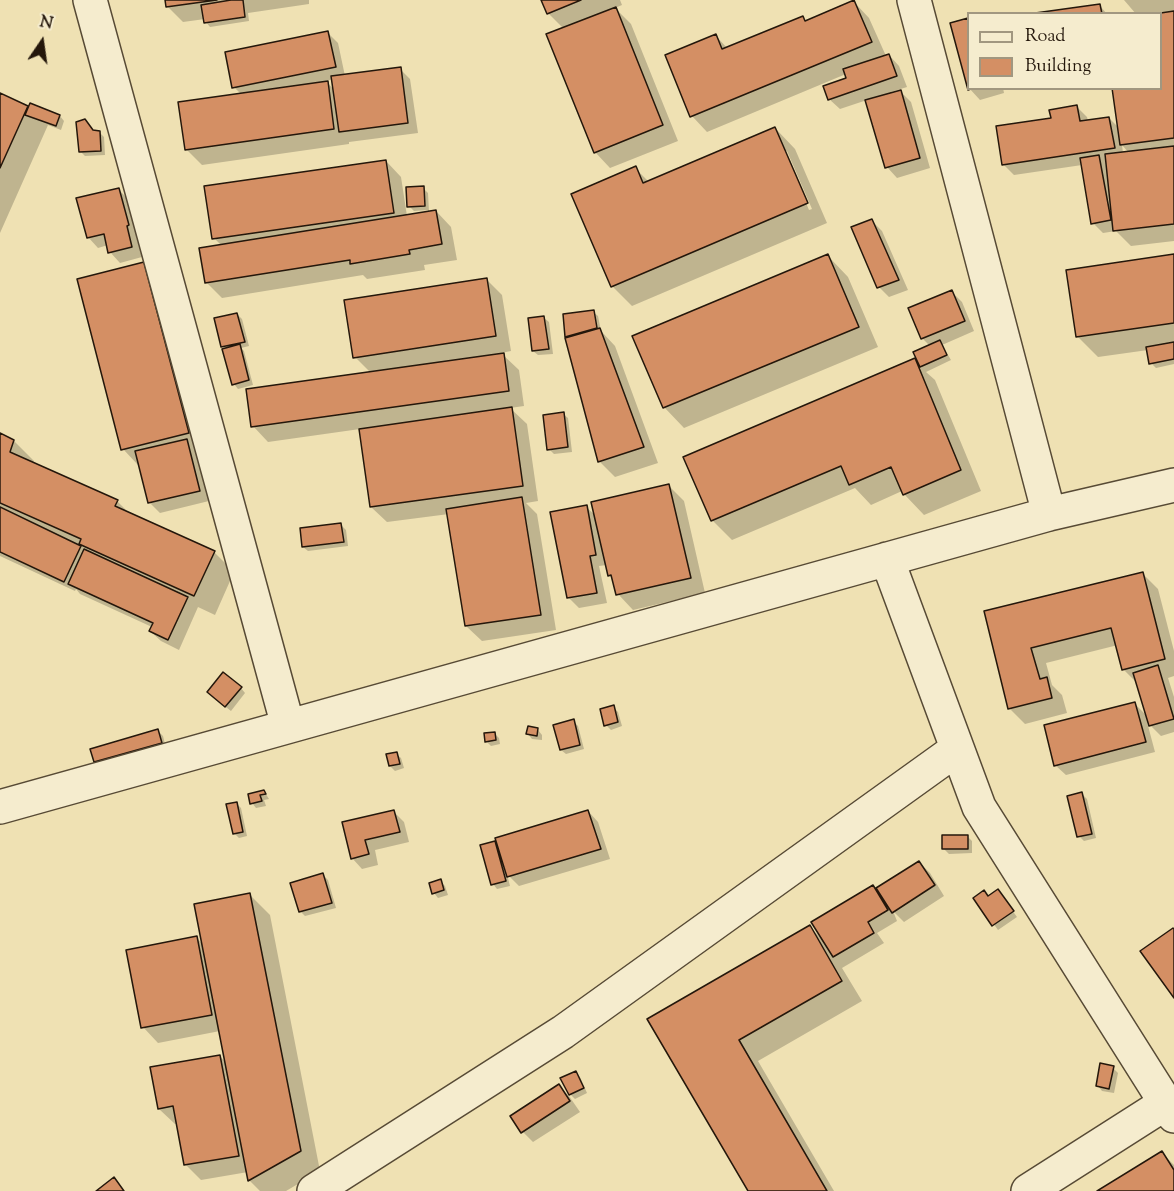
<!DOCTYPE html>
<style>
body{margin:0}
#map{position:relative;width:1174px;height:1191px;overflow:hidden;background:#efe1b3;font-family:"Sorts Mill Goudy",serif}
canvas{display:block}
.legend{position:absolute;left:967px;top:12px;width:195px;height:78px;box-sizing:border-box;background:#f5ecce;border:2px solid #a19780;margin:0;padding:8px 10px;list-style:none;font-size:18px;color:#24170b}
.legend li{display:flex;align-items:center;gap:12px;height:30px}
.legend b{width:30px;border:2px solid #a19780}
.north{position:absolute;left:12px;top:12px;width:60px;height:60px;-webkit-text-stroke:4px #f5ecce;paint-order:stroke;rotate:13deg;font-size:16px;font-weight:700;line-height:24px;text-align:center;color:#24170b}
.north::after{content:'';display:block;margin:auto;width:21px;height:27px;background:#24170b;clip-path:polygon(50% 0,100% 100%,50% 72%,0 100%)}
</style>
<div id="map">
<canvas width="1174" height="1191"></canvas>
<ul class="legend">
<li><b style="height:8px;background:#f5ecce"></b>Road</li>
<li><b style="height:16px;background:#d48f64"></b>Building</li>
</ul>
<div class="north">N</div>
</div>
<script>
const c = document.querySelector('canvas').getContext('2d');
c.lineJoin = 'round';
function fill(path, color) {
  c.fillStyle = color;
  c.fill(path, 'evenodd');
}
function trace(path, color, width, dash) {
  c.strokeStyle = color;
  c.lineWidth = width;
  c.lineCap = dash ? 'butt' : 'round';
  c.setLineDash(dash || []);
  c.stroke(path);
}
const shadow = new Path2D(`
 M166,0H309V4L248,13L249,21L210,27L206,22L205,19L183,22L167,6Z
 M543,0H620L622,5L615,8L631,24L678,141L610,168L595,152L564,29L548,13Z
 M1124,0H1174V241L1131,246L1116,231L1103,233L1093,223L1082,165L1014,175L1004,165L1052,119L1077,107L1087,117L1088,121L1109,118L1119,128L1160,88V14H1136ZM1122,145L1129,153H1123Z
 M854,2L869,18L886,56L889,55L899,66L907,87L891,92V94L901,92L911,102L930,168L897,178L887,167L867,100L840,109L829,99L848,79L846,74L707,132L692,116L716,36L728,49L802,18L807,22Z
 M1100,6L1107,14H1040Z
 M968,19V85L952,24Z
 M328,33L338,43L345,76L400,69L410,79L418,133L349,142V144L202,165L186,149L241,94L234,87ZM333,79L334,90L326,81Z
 M969,88H1003L1004,93L980,100Z
 M0,95L27,107L29,109L31,105L60,116L64,121L61,130L48,125L0,233Z
 M775,128L795,149L827,223L632,306L612,286L635,168L649,182ZM784,151H787L812,209L809,210Z
 M94,132H99L104,137L105,155L85,156L80,151Z
 M386,161L401,177L407,216L428,213V210L414,211L409,206L423,188L428,193L429,212L436,211L451,227L457,260L424,265L425,270L367,279L363,275L222,298L206,282L222,246L214,238Z
 M118,189L129,200L138,235L136,236L142,257L120,263L110,252L108,245L98,248L88,237Z
 M872,221L882,231L908,290L889,297L879,287Z
 M828,256L848,277L878,347L684,428L664,407Z
 M1174,256V364L1156,368L1151,363L1148,350L1098,357L1078,337Z
 M144,263L159,279L209,501L160,513L149,502L140,464L138,465L123,449Z
 M486,279L502,295L511,351L501,353L519,370L524,406L510,408L527,424L538,501L526,503L537,514L556,630L482,641L466,626L449,514L387,522L371,507L360,429L268,442L253,426L371,373L355,357Z
 M951,291L962,302L974,331L942,345L951,360L926,372L935,380L981,491L924,515L904,494L902,491L871,505L855,488L732,540L712,520L914,360L922,368L915,352L930,346L922,338Z
 M593,312L598,316L601,331L615,346L658,463L615,477L599,461L569,338L567,336Z
 M237,314L242,319L249,346L241,348L244,351L253,385L238,389L234,384L226,349L223,346Z
 M544,318L549,322L553,354L538,355L533,351Z
 M563,414L568,418L572,452L554,454L549,449Z
 M0,435L14,441L34,461L33,464L117,501L130,514L214,552L234,572L215,615L198,607L179,650L161,641L150,631L152,627L80,594L76,589L75,591L0,556Z
 M668,485L684,501L705,593L633,610L618,594L614,580L610,575L607,565L599,566L607,603L579,608L569,598L586,507L596,516Z
 M341,525L346,530L348,546L308,551L303,547Z
 M1143,574L1158,589L1174,651V676L1168,678L1174,697V732L1161,736L1147,722L1155,752L1066,775L1055,765L1135,704L1148,717L1137,683L1124,670L1118,645L1046,663L1052,685L1062,695L1067,713L1025,724L1009,708L985,613Z
 M241,688L245,693L231,711L213,697Z
 M613,707L618,712L622,726L611,730L606,725Z
 M573,721L578,726L584,749L566,754L561,750Z
 M538,730L542,735V740L532,739L528,734Z
 M158,731L163,736L166,748L100,766L95,761Z
 M494,733L499,738L500,744L491,746L486,741Z
 M396,754L401,758L404,768L395,771L390,766Z
 M264,791L269,799L264,800L266,806L256,808L252,803Z
 M1082,794L1087,799L1096,838L1084,841L1079,836Z
 M236,803L241,808L247,836L239,838L234,833Z
 M393,811L404,822L409,842L375,850L378,865L362,869L352,858L344,823Z
 M588,811L598,822L610,859L519,886L507,874L510,886L497,889L493,884L494,842L500,848Z
 M967,836L972,841V853L949,854L944,849Z
 M919,862L930,873L944,896L904,922L893,911L897,921L877,933L884,943L842,968L862,1001L758,1061L834,1191H749L649,1020L810,927L821,938L876,890Z
 M323,875L328,880L336,908L305,916L300,911Z
 M440,881L445,886L448,895L438,898L434,893Z
 M984,892L989,897L1002,896L1017,917L998,930L975,898Z
 M250,895L270,915L320,1171L286,1191H260L249,1180L248,1172L201,1180L185,1164L178,1124H175L159,1109L152,1069L220,1056L226,1063L220,1031L158,1043L143,1027L197,938L203,945Z
 M1113,1068L1118,1073L1114,1093L1102,1091L1098,1086Z
 M575,1073L580,1077L587,1093L575,1099L570,1094Z
 M559,1086L569,1096L580,1112L533,1142L523,1132L512,1116Z
 M1162,1153L1174,1165V1191H1100Z`);
const building = new Path2D(`
 M165,0H217L166,7Z
 M231,0H243L245,17L204,23L201,5Z
 M541,0H581L547,14Z
 M854,0L872,42L690,117L665,55L716,34L722,49L803,16L805,21Z
 M1100,4L1102,14H1028Z
 M616,7L663,125L594,153L546,34Z
 M1174,11V138L1120,145L1112,88H1160V14H1154Z
 M968,18V88H974L968,90L950,23Z
 M328,31L336,67L232,88L225,52Z
 M889,54L897,76L828,100L823,86L846,78L843,69Z
 M401,67L408,123L339,132L331,76Z
 M328,81L334,129L185,150L178,102Z
 M901,90L920,158L885,168L865,100Z
 M0,93L28,106L0,168Z
 M30,103L60,115L56,126L25,115Z
 M1077,105L1080,121L1109,117L1115,148L1002,165L996,126L1051,118L1049,110Z
 M85,119L93,130L100,131L101,151L79,152L76,122Z
 M775,127L808,203L611,287L571,194L636,166L643,183Z
 M1174,146V224L1113,231L1105,154Z
 M1099,155L1111,220L1091,224L1080,158Z
 M386,160L394,213L212,239L204,186Z
 M424,186L425,206L407,207L406,187Z
 M119,188L129,225L127,226L132,247L108,253L104,234L87,238L76,198Z
 M436,210L442,244L409,250L410,254L350,264V260L205,283L199,248Z
 M872,219L899,280L877,288L851,227Z
 M828,254L859,327L663,408L632,336Z
 M1174,254V323L1076,337L1066,270Z
 M144,262L189,433L121,450L77,279Z
 M487,278L496,336L353,358L344,300Z
 M952,290L965,321L921,339L908,308Z
 M594,310L597,328L565,337L563,314Z
 M237,313L245,342L221,347L214,318Z
 M544,316L549,349L532,351L528,318Z
 M600,328L644,447L598,462L565,338Z
 M940,340L947,355L920,367L913,352Z
 M1174,342V359L1149,364L1146,347Z
 M240,344L249,380L232,385L222,349Z
 M504,353L509,391L251,427L246,389Z
 M915,358L961,470L903,495L891,467L849,485L841,466L711,521L683,457Z
 M512,407L523,486L370,507L359,429Z
 M564,412L568,447L547,450L543,415Z
 M0,433L14,440L10,452L118,500L115,506L215,551L194,596L79,544L81,539L0,503Z
 M187,439L200,491L148,503L135,451Z
 M669,484L691,578L616,595L611,575L608,576L591,502Z
 M522,497L541,615L465,626L446,509Z
 M587,505L596,555L590,556L597,593L567,598L550,512Z
 M0,507L81,546L64,582L0,552Z
 M341,523L344,542L302,547L300,528Z
 M84,549L188,597L168,640L149,631L153,623L68,584Z
 M1143,572L1165,659L1122,670L1111,628L1031,648L1040,679L1047,677L1052,698L1008,709L984,611Z
 M1158,665L1174,719L1149,726L1133,673Z
 M223,672L242,687L225,707L207,692Z
 M1135,702L1146,742L1054,766L1044,725Z
 M614,705L618,722L604,726L600,709Z
 M574,719L580,745L560,750L553,725Z
 M528,726L538,728L537,736L526,734Z
 M158,729L162,743L94,762L90,749Z
 M495,732L496,740L485,742L484,733Z
 M397,752L400,764L389,766L386,754Z
 M264,790L266,794L260,795L262,801L250,804L248,794Z
 M1082,792L1092,834L1077,837L1067,796Z
 M237,802L243,832L233,834L226,804Z
 M394,810L400,832L365,840L369,854L351,859L342,822Z
 M588,810L601,849L507,877L495,838Z
 M942,835H968V849H942Z
 M495,841L506,881L491,885L480,845Z
 M919,861L935,885L892,913L876,888Z
 M323,873L332,903L299,912L290,883Z
 M441,879L444,890L432,894L429,883Z
 M873,885L888,910L868,922L874,933L833,957L811,922Z
 M998,889L1014,911L992,926L973,898L984,890L988,896Z
 M250,893L301,1151L248,1181L194,904Z
 M810,925L842,981L739,1040L827,1191H748L647,1019Z
 M1173,928L1174,929V998L1140,951Z
 M197,936L212,1015L141,1028L126,950Z
 M220,1055L239,1156L184,1165L173,1106L158,1109L150,1067Z
 M1100,1063L1114,1066L1109,1089L1096,1086Z
 M576,1071L584,1088L569,1095L560,1078Z
 M559,1084L570,1101L521,1133L510,1116Z
 M1162,1151L1174,1170V1191H1097Z
 M114,1177L124,1191H96Z`);
const minor = new Path2D(`
 M90,0L288,726
 M914,0L1049,514
 M887,559L979,807L1174,1116
 M0,807L1049,514L1174,485
 M314,1191L563,1032L957,749
 M1028,1191L1166,1103`);
fill(shadow, '#0003');
fill(building, '#d48f64');
trace(building, '#24170b', 1.5);
trace(minor, '#574a35', 36);
trace(minor, '#f5ecce', 33);
</script>
